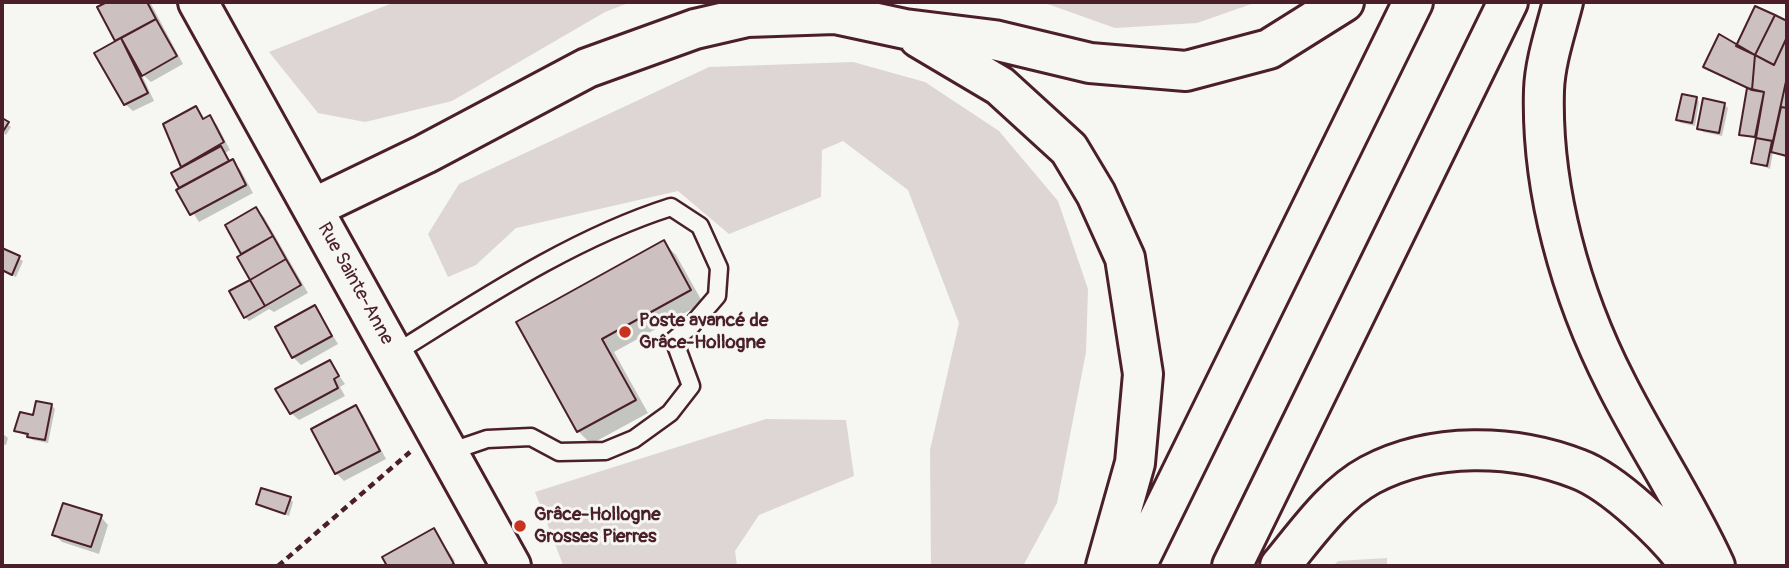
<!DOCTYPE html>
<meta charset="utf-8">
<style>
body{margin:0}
#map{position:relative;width:1789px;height:568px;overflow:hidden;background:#f6f6f2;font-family:Pangolin,sans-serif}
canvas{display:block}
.frame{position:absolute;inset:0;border:4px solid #4a1f2b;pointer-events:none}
</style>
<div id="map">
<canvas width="1789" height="568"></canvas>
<div class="frame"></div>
</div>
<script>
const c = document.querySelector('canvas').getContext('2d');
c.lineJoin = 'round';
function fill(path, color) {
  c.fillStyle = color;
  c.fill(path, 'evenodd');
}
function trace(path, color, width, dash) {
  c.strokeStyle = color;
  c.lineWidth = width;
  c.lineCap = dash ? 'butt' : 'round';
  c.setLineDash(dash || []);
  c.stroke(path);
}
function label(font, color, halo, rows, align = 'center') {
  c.font = font + ' Pangolin,sans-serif';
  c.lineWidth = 6;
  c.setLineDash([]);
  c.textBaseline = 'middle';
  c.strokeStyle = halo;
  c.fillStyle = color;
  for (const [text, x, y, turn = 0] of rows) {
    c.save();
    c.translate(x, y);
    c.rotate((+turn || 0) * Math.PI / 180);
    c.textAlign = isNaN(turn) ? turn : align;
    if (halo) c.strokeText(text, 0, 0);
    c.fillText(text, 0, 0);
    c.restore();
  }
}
const green = new Path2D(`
 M395,2H631L605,12L452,101L365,122L318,113L269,52Z
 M1042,2H1257L1197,23L1115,28Z
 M853,62L925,82L999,131L1058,201L1088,289L1086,352L1057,503L1023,566H931L930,450L959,323L908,190L843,141L822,150L821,197L729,234L678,191L516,228L476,265L448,277L428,234L459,184L709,67Z
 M766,419L846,420L854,476L759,515L735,551L737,566L563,565L535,492Z
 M1387,558V566H1333L1338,561Z`);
const shadow = new Path2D(`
 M104,2H150L183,64L151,82L141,73L154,101L133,111L125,104L118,42L99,8L106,5Z
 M1756,8L1787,22V158L1773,152L1770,169L1753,162L1758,140L1741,134L1749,91L1712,73L1747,90H1755L1737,47Z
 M1696,98L1699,102L1695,126L1681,123L1677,120Z
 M1725,105L1728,108L1722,136L1703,132L1699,128Z
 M195,108L205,120L209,117L217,125L230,150L225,153L230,162L240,169L253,193L199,222L179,190L182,188L184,168L165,125Z
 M2,120L11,127L6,135L2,132Z
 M256,209L264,217L308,293L274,312L269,309L249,321L245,317L255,287L244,255L227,226Z
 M663,242L676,255L703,303L614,352L648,413L591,444L578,431L518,323Z
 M3,250L23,261L16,277L2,271Z
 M315,307L338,344L301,365L293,357Z
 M330,362L345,384L340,387L345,396L299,420L291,413Z
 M51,405L55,409L48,443L33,440L16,430Z
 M356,407L363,415L386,459L344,481L336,473L314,430Z
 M2,433L8,438L6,445L2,444Z
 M290,499L293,502L289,516L258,504Z
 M101,517L108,525L99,554L62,542L54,534Z
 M434,530L455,561L446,566H389L384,558Z`);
const building = new Path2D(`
 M107,2H147L156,19L115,41L97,7Z
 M1755,6L1775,15L1755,55L1736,46Z
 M1775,15L1787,21V37L1774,65L1755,55Z
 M156,19L177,56L142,76L121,38Z
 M1719,34L1755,55L1752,90L1703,67Z
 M1787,37V77L1773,141L1756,138L1764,92L1752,90L1755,55L1774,65Z
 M121,38L148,93L124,105L94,53Z
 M1747,88L1764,92L1755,137L1739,135Z
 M1682,94L1697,97L1692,123L1676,120Z
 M1703,98L1725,103L1719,133L1697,129Z
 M196,106L203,119L210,115L224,142L181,167L163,124Z
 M1781,107L1787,108V156L1771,152Z
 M2,118L9,122L2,133Z
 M1756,138L1772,141L1767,166L1751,163Z
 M221,146L229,161L179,188L171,173Z
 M233,159L246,185L190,215L176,190Z
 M256,207L273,236L241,254L225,225Z
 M273,236L286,259L250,280L237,257Z
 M664,240L691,290L602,339L636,400L577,432L516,322Z
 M2,248L20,256L12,275L2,270Z
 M286,259L301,285L265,306L250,280Z
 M250,280L265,306L244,318L229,291Z
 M315,305L332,336L292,358L275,327Z
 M330,360L339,376L334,379L338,388L290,414L275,389Z
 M36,401L52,404L45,440L27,437L28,434L14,431L20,412L33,415Z
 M356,405L380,451L335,474L311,429Z
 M261,488L291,497L285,514L256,504Z
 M63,503L102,515L91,547L52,535Z
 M434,528L454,564L449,566H387L382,557Z`);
const path = new Path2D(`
 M278,566L410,452`);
const service = new Path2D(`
 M394,354C482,299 573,238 671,207L700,226L719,268L717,296L692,325L674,340L691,386L670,413L634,439L605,451L559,452L531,437L487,439L449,452`);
const secondary = new Path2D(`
 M198,2L511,566`);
const motorway = new Path2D(`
 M1563,2C1556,30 1545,61 1544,90C1541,189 1571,295 1616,383C1647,445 1686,502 1715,566
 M919,38L1000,86L1069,149L1096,194L1125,258L1143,374L1135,463L1106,566
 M313,208L425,154L587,68L695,29L747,17L835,14L905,29L994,40L1090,63L1186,71L1269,49L1344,2
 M1136,566L1413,2
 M1232,566L1508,2
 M1280,566C1306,535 1333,495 1370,475C1432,442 1514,444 1578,469C1613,482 1669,535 1690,566`);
const markers = [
 [625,332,7,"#c8321e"],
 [520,526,7,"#c8321e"]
];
const streetNames = [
 ["Rue Sainte-Anne",355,284,61]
];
const poiNames = [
 ["Poste avancé de",639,321],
 ["Grâce-Hollogne",639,343],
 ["Grâce-Hollogne",534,515],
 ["Grosses Pierres",534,537]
];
fill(green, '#ddd6d5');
fill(shadow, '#0003');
fill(building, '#ccc1c0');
trace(building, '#4a1f2b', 2);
trace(service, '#4a1f2b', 21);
trace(secondary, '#4a1f2b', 44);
trace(motorway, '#4a1f2b', 44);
trace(path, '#4a1f2b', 4.5, [7, 5]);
trace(service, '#f6f6f2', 16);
trace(secondary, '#f6f6f2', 38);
trace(motorway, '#f6f6f2', 38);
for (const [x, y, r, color] of markers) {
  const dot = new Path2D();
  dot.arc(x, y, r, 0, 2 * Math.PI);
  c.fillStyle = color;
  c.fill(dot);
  trace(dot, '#f6f6f2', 2.5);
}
label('19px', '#4a1f2b', '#f6f6f2', streetNames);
label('bold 19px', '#4a1f2b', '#f6f6f2', poiNames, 'left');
</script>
